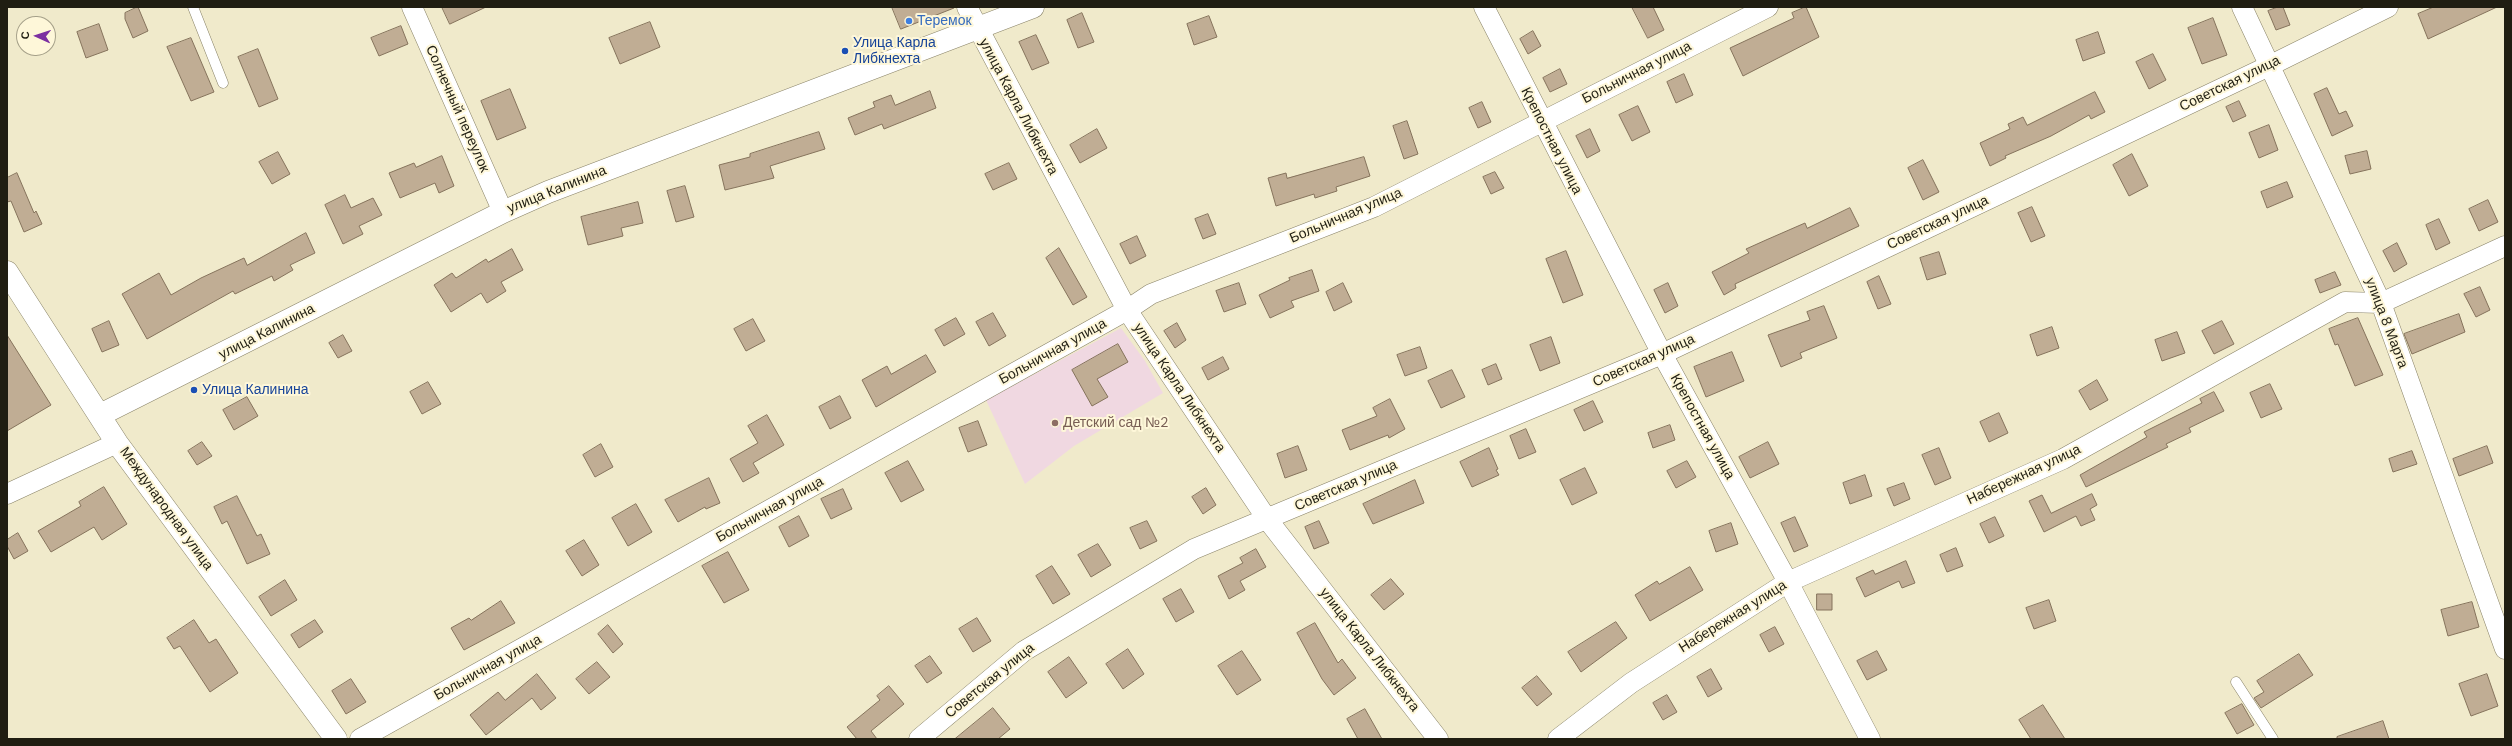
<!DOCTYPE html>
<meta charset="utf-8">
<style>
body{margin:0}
#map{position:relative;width:2512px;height:746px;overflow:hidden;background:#f0eacb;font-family:"DM Sans",sans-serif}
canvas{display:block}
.frame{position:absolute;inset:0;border:8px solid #201e12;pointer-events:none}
.north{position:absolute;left:16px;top:16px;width:40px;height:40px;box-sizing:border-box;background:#fef7d9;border:1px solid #a5a089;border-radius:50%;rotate:273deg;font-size:11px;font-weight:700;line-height:16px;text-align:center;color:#201e12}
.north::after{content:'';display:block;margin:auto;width:14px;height:18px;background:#7c30a1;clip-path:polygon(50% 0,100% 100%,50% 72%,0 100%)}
</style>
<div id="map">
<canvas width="2512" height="746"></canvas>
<div class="frame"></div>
<div class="north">С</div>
</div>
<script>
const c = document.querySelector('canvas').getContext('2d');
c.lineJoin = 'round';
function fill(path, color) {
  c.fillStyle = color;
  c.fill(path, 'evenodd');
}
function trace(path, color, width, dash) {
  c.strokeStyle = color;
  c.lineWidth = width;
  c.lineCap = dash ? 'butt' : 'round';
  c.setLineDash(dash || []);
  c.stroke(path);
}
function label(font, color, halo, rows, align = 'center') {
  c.font = font + ' "DM Sans",sans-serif';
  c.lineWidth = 4;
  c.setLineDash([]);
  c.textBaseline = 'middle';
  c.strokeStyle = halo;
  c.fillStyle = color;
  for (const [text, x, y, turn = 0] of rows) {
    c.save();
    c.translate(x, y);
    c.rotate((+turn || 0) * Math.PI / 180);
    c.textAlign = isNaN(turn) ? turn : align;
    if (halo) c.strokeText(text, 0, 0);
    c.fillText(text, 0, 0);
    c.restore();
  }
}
const education = new Path2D(`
 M1121,328L1145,361L1163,393L1074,446L1025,484L986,400Z`);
const building = new Path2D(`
 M138,7L148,31L133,38L125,19V13Z
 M442,7H486L450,24Z
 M892,7H954V8L901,29Z
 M1632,7H1653L1664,30L1648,38Z
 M1806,7L1819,37L1743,76L1730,48L1794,18L1792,13Z
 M2278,7H2283L2290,25L2276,30L2268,11Z
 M2434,7H2497L2428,39L2418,14Z
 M1082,13L1094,42L1078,48L1067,20Z
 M1209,16L1217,37L1194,45L1187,24Z
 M2213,18L2227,55L2202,64L2188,28Z
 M650,22L660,47L620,64L609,38Z
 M99,24L108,50L86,58L77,32Z
 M401,26L408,44L379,56L371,38Z
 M1533,31L1541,46L1528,54L1520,39Z
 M2098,32L2105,53L2083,61L2076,40Z
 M1036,35L1049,63L1032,70L1019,42Z
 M191,38L214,92L191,101L167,47Z
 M258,49L278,99L259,107L238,57Z
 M2153,54L2166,80L2149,89L2136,62Z
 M1560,69L1567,84L1550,92L1543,78Z
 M1684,74L1693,95L1676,103L1667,82Z
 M2327,88L2339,114L2346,111L2353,126L2332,136L2314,94Z
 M510,89L526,128L497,140L481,101Z
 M930,91L936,108L884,129L882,124L855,135L848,118L875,107L873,102L891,95L895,105Z
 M2095,92L2105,112L2091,119L2089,115L2051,136L2005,156L2006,158L1990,166L1980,143L2010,129L2008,124L2023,117L2027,125Z
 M2239,101L2246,116L2233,122L2226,107Z
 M1482,102L1491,122L1478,128L1469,108Z
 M1638,106L1650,132L1632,141L1619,115Z
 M1407,121L1418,154L1404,159L1393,126Z
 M2269,125L2278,150L2259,158L2249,133Z
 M1097,129L1107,148L1080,163L1070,145Z
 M1590,129L1600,151L1587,158L1576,136Z
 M819,132L825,149L770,166L774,178L725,190L719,165L750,157V154Z
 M2367,151L2371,169L2350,174L2345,156Z
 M278,152L290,174L272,184L259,162Z
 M2132,154L2148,186L2129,196L2113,165Z
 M442,156L454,186L439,193L435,183L400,198L389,173L414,163L416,167Z
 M1364,157L1370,176L1336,187L1337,191L1315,198L1314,194L1276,206L1268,178L1286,173L1287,178Z
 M1923,160L1939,192L1923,200L1908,168Z
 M1009,163L1017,179L993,190L985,174Z
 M1495,172L1504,188L1491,194L1483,177Z
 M17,173L34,213L36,211L42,224L24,232L11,201L7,202V178Z
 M2287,182L2293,197L2267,208L2261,192Z
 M685,186L694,217L676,222L667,191Z
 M345,195L351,208L373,198L382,215L359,226L363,234L343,244L325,205Z
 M2488,200L2498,222L2479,231L2469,209Z
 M638,202L643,223L621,228L623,236L588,245L581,217Z
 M2032,207L2045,236L2031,242L2018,213Z
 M1850,208L1859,226L1735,284L1736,288L1724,295L1712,272L1749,253L1746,249L1766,240L1805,223L1807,228Z
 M1208,214L1216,234L1203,239L1195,219Z
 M2439,219L2450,243L2436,250L2426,225Z
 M306,233L315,253L290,265L293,270L274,281L272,276L235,294L233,291L147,339L122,294L159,273L171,295L201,278L244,258L247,265Z
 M1137,236L1146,256L1130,264L1120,244Z
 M2397,243L2407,264L2394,272L2383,251Z
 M1059,248L1087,297L1073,305L1046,258Z
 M512,249L523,270L501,282L506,291L487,303L481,293L451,312L434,285L452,273L456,278L486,259L488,262Z
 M1566,251L1583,295L1563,303L1546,259Z
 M1939,252L1946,274L1927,280L1920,258Z
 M1312,270L1319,291L1291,301L1294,307L1270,318L1259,295L1290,280L1289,278Z
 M2335,272L2341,285L2320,293L2315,280Z
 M1879,276L1891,304L1878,309L1867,282Z
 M1239,283L1246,304L1224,312L1216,291Z
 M1343,283L1352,302L1334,311L1326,292Z
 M1668,283L1678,306L1665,313L1654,290Z
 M2480,287L2490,310L2476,317L2464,294Z
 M1824,306L1837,338L1800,353L1802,358L1781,367L1768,335L1810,320L1807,312Z
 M993,313L1006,336L989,346L976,322Z
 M2459,314L2465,332L2412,354L2404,334Z
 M956,318L965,334L944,346L935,330Z
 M2358,318L2383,375L2355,386L2338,344L2335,345L2329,329Z
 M753,319L765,341L746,351L734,329Z
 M109,321L119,345L102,352L92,329Z
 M2222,321L2234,344L2214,354L2202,331Z
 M1177,323L1186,340L1175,348L1164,331Z
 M2052,327L2059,348L2037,356L2030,335Z
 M2177,332L2185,353L2162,361L2155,340Z
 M7,335L51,405L7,431Z
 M343,335L352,351L338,358L329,343Z
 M1551,337L1560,363L1540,371L1530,345Z
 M1118,344L1128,362L1097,379L1108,397L1092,406L1072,370Z
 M1420,347L1427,368L1405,376L1397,355Z
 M1732,352L1744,381L1706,397L1694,367Z
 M926,355L936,372L876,407L862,380L887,366L891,374Z
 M1223,357L1229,369L1208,380L1202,368Z
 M1496,364L1502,379L1488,385L1482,370Z
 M1452,370L1465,397L1441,408L1428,381Z
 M2097,380L2108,400L2090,410L2079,391Z
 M428,382L441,404L422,414L410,392Z
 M2270,384L2282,409L2261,418L2250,393Z
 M2214,392L2224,411L2189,428L2191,432L2166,444L2168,447L2086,487L2080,475L2147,437L2144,432L2202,403L2200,399Z
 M840,396L851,418L830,429L819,407Z
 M247,397L258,416L234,430L223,410Z
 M1390,399L1405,429L1389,438L1388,435L1350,450L1342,430L1377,416L1373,408Z
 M1593,401L1603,422L1584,431L1574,410Z
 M1999,413L2008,433L1989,442L1980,422Z
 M767,415L784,445L753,463L759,473L743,482L730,459L758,443L748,426Z
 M978,421L987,445L968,452L959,428Z
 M1670,425L1675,440L1653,448L1648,433Z
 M1526,429L1536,452L1519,459L1510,436Z
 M202,442L212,456L197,465L188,451Z
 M1768,442L1779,464L1750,478L1739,457Z
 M601,444L613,467L595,477L583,455Z
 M1298,446L1307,470L1285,478L1277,454Z
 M2487,446L2493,463L2459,476L2453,459Z
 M1489,448L1498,469L1496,470L1499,475L1472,487L1460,462Z
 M1939,448L1951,478L1935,485L1922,455Z
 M2412,451L2417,464L2393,472L2389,459Z
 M908,461L924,490L901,502L885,473Z
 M1687,461L1696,477L1676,488L1667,471Z
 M1585,468L1597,493L1572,505L1560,480Z
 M1865,475L1872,496L1850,504L1843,483Z
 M709,478L720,503L706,509L705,507L678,522L665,500Z
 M1415,480L1424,503L1373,524L1363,504Z
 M1904,483L1910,499L1894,506L1887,489Z
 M104,487L127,524L102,540L94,527L51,552L38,531L81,506L79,502Z
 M1206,488L1216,505L1203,514L1192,497Z
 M843,489L852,509L831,519L821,499Z
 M2092,494L2097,505L2090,509L2095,520L2081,526L2076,516L2044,532L2029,501L2042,495L2051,513Z
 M237,496L257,536L261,534L270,554L247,564L227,521L222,524L214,507Z
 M636,504L652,532L628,546L612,518Z
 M799,516L809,536L789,547L779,527Z
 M1795,517L1808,546L1794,552L1781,523Z
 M1995,517L2004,536L1989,543L1980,524Z
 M1147,521L1157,541L1140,549L1130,528Z
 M1319,521L1329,543L1314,549L1305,527Z
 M1731,523L1738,544L1716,552L1709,531Z
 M18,533L28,551L14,559L7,546V540Z
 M584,540L599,565L582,576L566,551Z
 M1098,544L1111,565L1091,577L1078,555Z
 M1956,548L1963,566L1947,572L1940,555Z
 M1256,549L1266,567L1240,581L1245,590L1229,599L1218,576L1243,563L1240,558Z
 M728,552L749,590L724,603L702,566Z
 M1906,561L1915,583L1902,588L1899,581L1865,597L1856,578L1873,570L1875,574Z
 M1052,566L1070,594L1053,604L1036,576Z
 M1690,567L1703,590L1650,621L1635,595L1657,581L1659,584Z
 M1391,579L1404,594L1384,610L1371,595Z
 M285,580L297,600L271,616L259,597Z
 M1181,589L1194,612L1176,622L1163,599Z
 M1817,594H1832V610H1817Z
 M2049,600L2056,621L2034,629L2026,608Z
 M501,601L515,623L464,650L451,628L469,618L471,620Z
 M2472,602L2479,627L2448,636L2441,610Z
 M977,618L991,641L973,652L959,629Z
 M194,620L209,643L216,639L238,673L210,692L180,646L174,649L167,638Z
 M315,620L323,632L299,648L291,635Z
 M1616,622L1627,638L1581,672L1568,652Z
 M1315,623L1338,663L1342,659L1356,678L1334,695L1322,679L1297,633Z
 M608,625L623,644L613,653L598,634Z
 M1775,627L1784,644L1769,652L1760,635Z
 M1128,649L1144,674L1123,689L1106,664Z
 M1242,651L1261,680L1237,695L1218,666Z
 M1877,651L1887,670L1867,680L1857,661Z
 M2299,654L2313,675L2261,708L2254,698L2264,692L2257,681Z
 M930,656L942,673L927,683L915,666Z
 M1069,657L1087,683L1066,698L1048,672Z
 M597,662L610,677L589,694L576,679Z
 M1711,669L1722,689L1708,697L1697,677Z
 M537,674L556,698L541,710L532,698L486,735L470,715L498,692L505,700Z
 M2487,674L2498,706L2471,716L2459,684Z
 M1537,676L1552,694L1537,706L1522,688Z
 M351,679L366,702L346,714L332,691Z
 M889,686L904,704L871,731L877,739H857L847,727L880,700L877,696Z
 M1667,695L1677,712L1663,720L1653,703Z
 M2242,704L2254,725L2237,734L2225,713Z
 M2043,705L2065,739H2031L2019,720Z
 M993,708L1010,729L998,739H955Z
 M1365,709L1382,739H1358L1347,719Z
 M2383,721L2389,739H2337V737Z`);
const lane = new Path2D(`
 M193,7L223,83
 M2236,682L2273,739`);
const street = new Path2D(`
 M412,7L503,212
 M967,7L1127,310L1267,519L1438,739
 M1484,7L1662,354L1788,582L1870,739
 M2242,7L2381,303L2505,649
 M7,494L117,443
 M360,739L1127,310L1151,294L1374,207L1768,7
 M919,739L1024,651L1194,549L1662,354L2269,66L2388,7
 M1558,739L1631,683L1788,582L2063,459L2345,302L2381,303L2505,246`);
const secondary = new Path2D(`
 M7,272L117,443L336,739
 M100,415L503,212L548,192L1033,7`);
const markers = [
 [909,21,4,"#3f7fe0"],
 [845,51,4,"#1a4fb4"],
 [194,390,4,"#1a4fb4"],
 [1055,423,4,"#8d6e63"]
];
const shopNames = [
 ["Теремок",917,21]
];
const transitNames = [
 ["Улица Карла",853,43],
 ["Либкнехта",853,59],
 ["Улица Калинина",202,390]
];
const streetNames = [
 ["Больничная улица",1637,73,-27],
 ["Советская улица",2230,84,-26],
 ["улица Карла Либкнехта",1018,107,62],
 ["Солнечный переулок",457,109,66],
 ["Крепостная улица",1551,141,63],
 ["улица Калинина",557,190,-22],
 ["Больничная улица",1346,216,-23],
 ["Советская улица",1938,223,-25],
 ["улица 8 Марта",2386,323,69],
 ["улица Калинина",267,332,-27],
 ["Больничная улица",1053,352,-29],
 ["Советская улица",1644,361,-24],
 ["улица Карла Либкнехта",1179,388,56],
 ["Крепостная улица",1702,427,61],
 ["Набережная улица",2024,475,-25],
 ["Советская улица",1346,486,-23],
 ["Международная улица",166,509,54],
 ["Больничная улица",770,510,-29],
 ["Набережная улица",1733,617,-32],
 ["улица Карла Либкнехта",1369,650,52],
 ["Больничная улица",488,668,-29],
 ["Советская улица",990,681,-39]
];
const educationNames = [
 ["Детский сад №2",1063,423]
];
fill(education, '#f0d8e1');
fill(building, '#c0ad94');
trace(building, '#85735c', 1);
trace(lane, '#898368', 11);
trace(street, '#898368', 21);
trace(secondary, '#898368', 23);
trace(lane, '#fff', 10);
trace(street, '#fff', 20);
trace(secondary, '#fff', 22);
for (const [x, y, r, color] of markers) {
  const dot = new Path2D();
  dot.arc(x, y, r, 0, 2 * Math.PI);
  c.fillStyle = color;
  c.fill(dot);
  trace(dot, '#fef7d9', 1.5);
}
label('14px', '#366cbe', '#fef7d9', shopNames, 'left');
label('14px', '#164399', '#fef7d9', transitNames, 'left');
label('14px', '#201e12', '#fef7d9', streetNames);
label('14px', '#785e54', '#fef7d9', educationNames, 'left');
</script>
